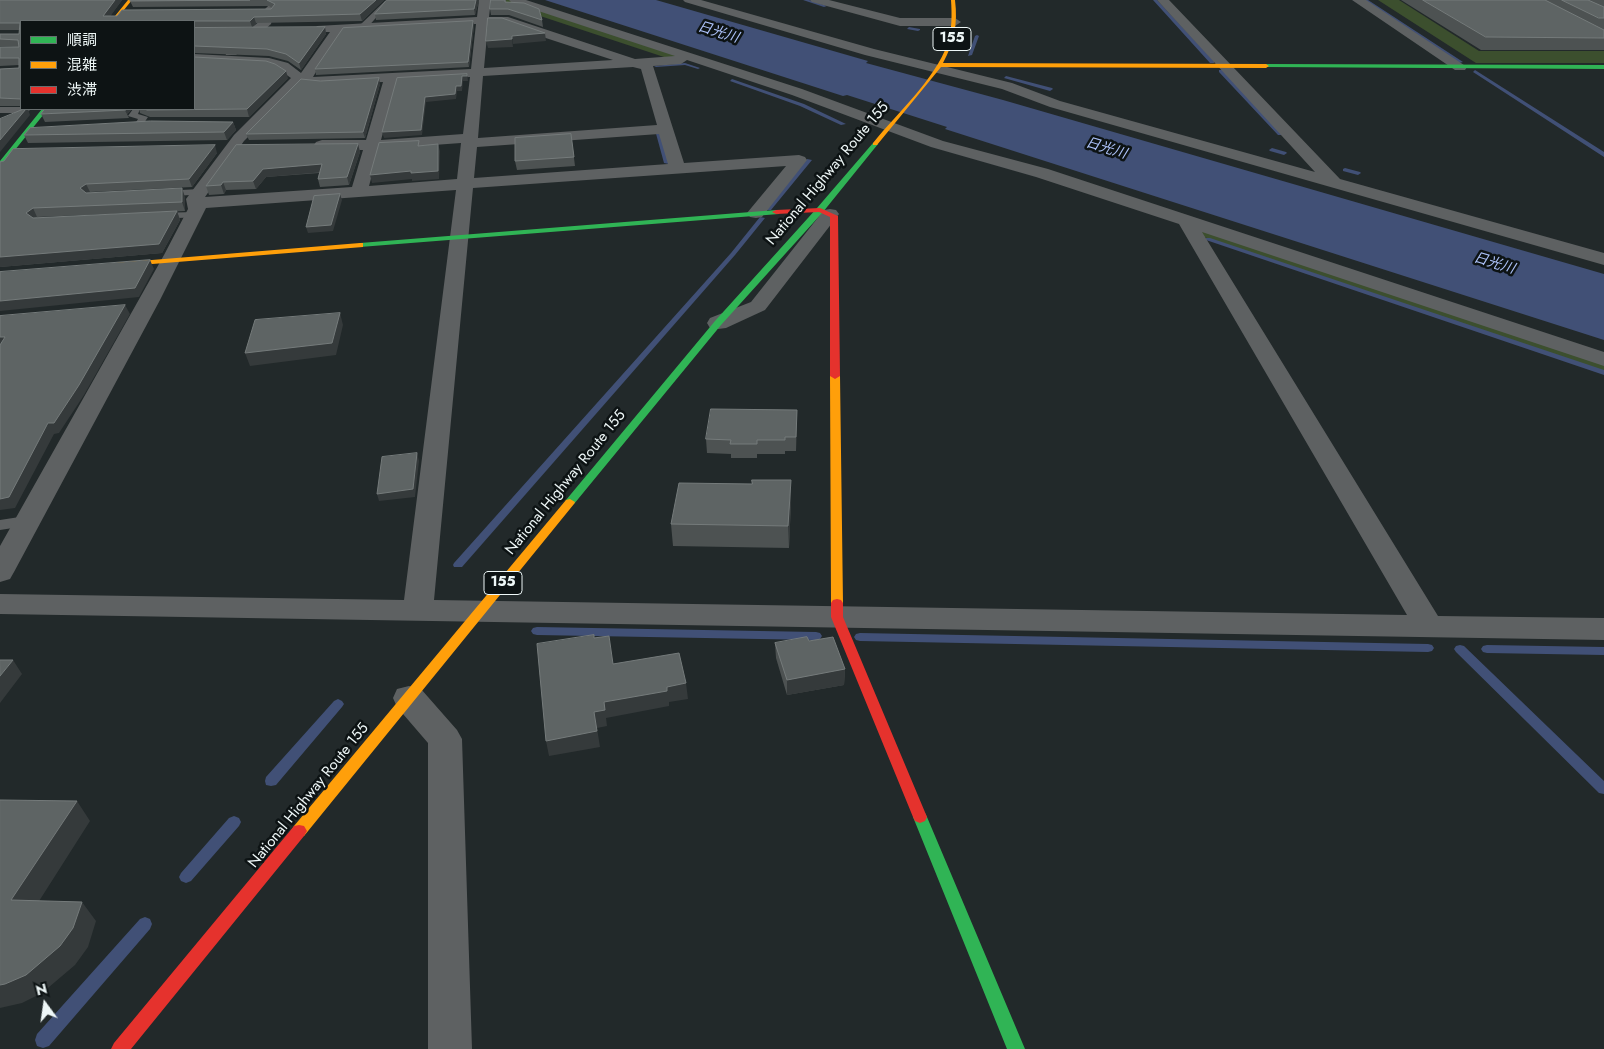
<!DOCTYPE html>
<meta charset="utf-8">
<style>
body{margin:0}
#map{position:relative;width:1604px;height:1049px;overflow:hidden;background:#22292a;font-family:Jost,"Noto Sans JP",sans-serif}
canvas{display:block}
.legend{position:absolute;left:20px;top:20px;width:175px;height:90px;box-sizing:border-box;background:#0d1314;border:1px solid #676e6f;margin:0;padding:6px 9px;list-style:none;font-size:15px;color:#eef7f7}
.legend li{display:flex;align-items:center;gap:10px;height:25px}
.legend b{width:25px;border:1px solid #676e6f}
.north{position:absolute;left:20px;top:979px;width:50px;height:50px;-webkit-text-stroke:4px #0d1314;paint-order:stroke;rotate:346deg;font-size:14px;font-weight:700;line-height:20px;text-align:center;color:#eef7f7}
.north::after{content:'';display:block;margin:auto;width:18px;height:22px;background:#eef7f7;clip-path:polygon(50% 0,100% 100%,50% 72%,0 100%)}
</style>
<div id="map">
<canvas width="1604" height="1049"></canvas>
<ul class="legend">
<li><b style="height:6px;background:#30b455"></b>順調</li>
<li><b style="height:6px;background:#ff9f0a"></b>混雑</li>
<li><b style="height:6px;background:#e5322d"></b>渋滞</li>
</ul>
<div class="north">N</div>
</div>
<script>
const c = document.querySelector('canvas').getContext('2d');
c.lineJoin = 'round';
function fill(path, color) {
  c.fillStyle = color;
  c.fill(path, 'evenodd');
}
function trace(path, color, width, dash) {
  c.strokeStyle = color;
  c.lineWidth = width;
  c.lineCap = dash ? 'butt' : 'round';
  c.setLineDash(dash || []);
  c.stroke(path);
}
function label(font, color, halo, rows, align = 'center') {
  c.font = font + ' Jost,"Noto Sans JP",sans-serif';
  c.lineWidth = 5;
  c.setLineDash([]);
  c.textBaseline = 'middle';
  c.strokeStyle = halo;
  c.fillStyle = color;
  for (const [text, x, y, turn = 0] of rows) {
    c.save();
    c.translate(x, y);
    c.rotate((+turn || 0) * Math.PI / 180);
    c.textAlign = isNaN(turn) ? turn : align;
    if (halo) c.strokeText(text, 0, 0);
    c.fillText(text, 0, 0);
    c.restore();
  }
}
const green = new Path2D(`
 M503,0H511L681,57L670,59L501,3Z
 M1378,0H1399L1479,51H1604V63H1476Z
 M1199,228L1604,363V371L1207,238L1201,236Z`);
const water = new Path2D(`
 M545,0H656L868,61L866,63L1003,100L1604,274V340L945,129L947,127L847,95L843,96Z`);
const stream = new Path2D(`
 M803,0H809L827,6L824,7Z
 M1153,0H1157L1214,61V63H1210Z
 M1363,0H1368L1463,62L1459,63Z
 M909,27L920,29V30L918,31L907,29Z
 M977,35L979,36L972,55L968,56L975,36Z
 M685,63L700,68L698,69L685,65L656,67L654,66Z
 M1219,70H1223L1282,133V135H1278L1219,72Z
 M1475,70L1604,152V157L1473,72Z
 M1006,76L1052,88L1053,89L1050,91L1004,78Z
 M732,79L804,104L846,124L841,125L800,106L730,81Z
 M658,128L661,130L669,164L664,163L655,130Z
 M1272,148L1286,152L1287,153L1284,155L1270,151L1269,150Z
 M807,159L812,160L771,210H767V208Z
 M1345,168L1360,172L1361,173L1358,175L1343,171V169Z
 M760,217L765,218L735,255L462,567H454L453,565L454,563L731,253Z
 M1206,238H1210L1604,370V375L1206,240Z
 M537,627L816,632L820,633L822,636L820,639L816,640L537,635L533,634L531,631L533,628Z
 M860,633L1428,644L1432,645L1434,648L1432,651L1428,652L860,641L856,640L854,637L856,634Z
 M1460,645L1464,646L1604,781V794L1599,793L1456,652L1454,649L1456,646Z
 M1487,645L1604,647V655L1487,653L1483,652L1481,649L1483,646Z
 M338,699L342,701L344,704L342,707L276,785L271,786L266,785L265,781L266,777L334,701Z
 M234,816L239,818L241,822L239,826L191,881L186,883L181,881L179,877L181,873L229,818Z
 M145,917L150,919L152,924L150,929L49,1046L43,1048L37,1046L35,1040L37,1034L140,919Z`);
const lane = new Path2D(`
 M385,1L390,2L366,29H360V25Z
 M0,107H21L30,110L26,113H0Z
 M133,109H140L138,114L148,117L142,126H136L135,124L138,119L128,116Z
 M200,189L205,192L204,194L162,197L157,194L162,191Z
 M195,212L199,213L200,215L199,217L157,219L152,216L157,213Z
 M26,516L32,517L34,521L32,525L0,530V520Z`);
const street = new Path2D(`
 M274,0H287L274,13L271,24L236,55H226L225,52L226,49L261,20L262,12Z
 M479,0H491L489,17H508L635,59L675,56L511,2L509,0H526L802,89L943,141L1048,169L1604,352V366L1202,232L1438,616L1604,618V640L0,614V594L404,600L456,190L206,208L160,300L14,572L10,579L0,582V546L164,255L188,209L186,199L234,135L291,78L278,69L268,66L194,62V54L269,58L288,63L301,73L330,32H317L315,29L317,26L477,17ZM476,24L471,69L313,77L327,53L343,31ZM503,24L613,60L484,68L488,25ZM687,60L792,95L931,147L1036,177L1179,224L1407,615L434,600L473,188L786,166L747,213L750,217L756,218L762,217L807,160L805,157L799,155L684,163L653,66L681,64ZM633,67L641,69L657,125L478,138L483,76ZM470,77L463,134L381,140L397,81ZM383,82L366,140H322L316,142L314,145L316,148L322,150H363L352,187L205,197L244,141L302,83C327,89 357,83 383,82ZM659,134L668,164L474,178L477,147ZM461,143L457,179L369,186L379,149Z
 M683,0H701L874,49L1012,83L1060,101L1315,172L1157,0H1169L1340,179L1604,253V265L1050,107L1002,89L865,55L685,2Z
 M810,0H829L900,18H955L961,22L955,26H900L812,2Z
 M1352,0H1366L1467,67L1465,70H1455Z
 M830,209L836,210L839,214L765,310L726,328L718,329L710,328L707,323L710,318L751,302L824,210Z
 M409,686L421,689L457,730L462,739L472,1049H428V743L397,707L393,698L397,689Z`);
const fast = new Path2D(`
 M1266,64L1604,65V69L1264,67Z
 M42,109H48L2,166L0,167V161Z
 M873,143L878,144L823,212L721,325L574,504H566L565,502L566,500L715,321L817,208Z
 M776,210L780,212L779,214L360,247L356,245L360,243Z
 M920,811L925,813L927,817L1025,1049H1007L913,817L915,813Z`);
const slow = new Path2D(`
 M128,0H132L115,21H111Z
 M951,0H955C958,24 954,42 943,63L1266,64L1269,66L1266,68L941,67L877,145H873V143C898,112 934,81 948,43C952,29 952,15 951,0Z
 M360,243H363V247L115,267L111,265L115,263Z
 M835,373L840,376L843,603L841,606H833L831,603L830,376Z
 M570,499L575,502L574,504L304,836L299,837L294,836L291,831L294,826L566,500Z`);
const jam = new Path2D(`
 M820,208L838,216L840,376L835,379L830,376V217L819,212L776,214L772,212L776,210Z
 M837,599L841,600L843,603V617L927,817L925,821L920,823L915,821L913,817L831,617V603L833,600Z
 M299,825L304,826L307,831L304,836L131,1049H111L114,1043L294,826Z`);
const wall = new Path2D(`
 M0,0H122L110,16H117L271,9L272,8L269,6L133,7L130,1L131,0H384L362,21L256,23L252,27L194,28V21H21V106H0V69L19,68V65L0,66V47H19L0,46V34H19L20,30H0Z
 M387,0H479L475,15L376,20L375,14Z
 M491,0H506V2L542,20L543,27L509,15H491L490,9Z
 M1401,0H1604V50H1481Z
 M473,21L474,26L469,67L316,75L315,69Z
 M325,27L326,34L301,70L288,61L269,56L194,53V28Z
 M288,78L249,117H150L140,113L139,109H194Z
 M320,81L380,84L365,138L249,140L246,134Z
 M132,109L127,114L129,118L45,122L41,114Z
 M233,122L236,130L227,140L28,143L24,135Z
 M571,134L575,166L517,170L515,161Z
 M358,144L360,152L349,185L320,187L318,179L319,173L266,177L256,189L226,190L224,194L209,195L206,186Z
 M217,153L192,187L90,192L88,193L185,197V211L37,217L36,218L177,211L180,220L162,253L0,267V162Z
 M797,410L796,451H785V454H757V458H731V454L707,453L706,439Z
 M791,502L789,548L673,546L671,524Z
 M809,641L845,669L844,685L787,695L776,658L775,643Z`);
const shadedWall = new Path2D(`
 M115,0H122L107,21L103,16Z
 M376,0H384L362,21L360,14Z
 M476,0H479L475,15L474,9Z
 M254,17L256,23L252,27L250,21Z
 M473,21L474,26L469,67L468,62Z
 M325,27L326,34L301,70L299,63Z
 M545,33L546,41L513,44L512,36Z
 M512,39L513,47L488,48L486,41Z
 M286,71L288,78L249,117L247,109Z
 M467,74L468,81H463L462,91H457L456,99L426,102L422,135L384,138L382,132L425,97L456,86L462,76Z
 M379,78L380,84L365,138L363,132Z
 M26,109H28L30,115L0,152V140Z
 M124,109H132L127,114Z
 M233,122L236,130L227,140L224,132Z
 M358,144L360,152L349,185L347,177Z
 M438,144L440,151L439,179L412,181V179L372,183L370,175Z
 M215,145L217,153L192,187L189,179Z
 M322,164L324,172L266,177L256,189L253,181L263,169Z
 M223,182L226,190L224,194L221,185Z
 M86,184L90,192L83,196L80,188Z
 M182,188L185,197V211L182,202Z
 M340,194L342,200L333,231L308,233L306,227Z
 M33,208L37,217L30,221L26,213Z
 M177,211L180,220L162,253L0,267V257Z
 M150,260L154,269L139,297L0,311V301Z
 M125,305L130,314L84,395L59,433L54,434L15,508L0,510V499Z
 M340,313L343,325L336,355L250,366L245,353Z
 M0,337H5L0,348Z
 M797,410V424L796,451V437Z
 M417,453L419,461L415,497L379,501L377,494Z
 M791,480V502L789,548L788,526Z
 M13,660L22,674L0,703V676Z
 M845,669L844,685L787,695V680Z
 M686,683L688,699L669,702V706L606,718L607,726L597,728L600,747L549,756L546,741L594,712L604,702L667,687Z
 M77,801L90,821L27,920L11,900Z
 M82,902L96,921L88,947L75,965L42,993L22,1003L0,1008V985Z`);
const building = new Path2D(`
 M0,0H115L103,16H117L122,10L271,9L275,4L267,0H376L360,14L254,17L250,21H21V99L0,98V69L19,68V58H0V47H19L18,40L0,39V34H19L20,23H0Z
 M131,0H250L130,1Z
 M387,0H476L474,9L375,14Z
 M491,0H505V2L524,3L539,9L542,20L508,9H490Z
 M1423,0H1545L1604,30V38L1486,37Z
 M1562,0H1588L1604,7V18H1599Z
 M488,18H502L545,33L512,36V39L486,41Z
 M473,21L468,62L315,69L343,28Z
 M325,27L299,63L286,54L267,49L194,46V28Z
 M194,57L266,61L275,64L286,71L247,109L147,110L145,109H194Z
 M467,74V76H462L461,86H456L455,94L425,97L421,130L382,132L397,78Z
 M379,78L363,132L246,134L301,79L320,81Z
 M24,109H26L0,140V119Z
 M45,109H125L126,110L41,114Z
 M151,121L233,122L224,132L24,135L30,128Z
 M571,134L574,157L515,161V138Z
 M419,141L418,146L438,144V171L411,173V171L370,175L379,143Z
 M358,144L347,177L318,179L322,164L263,169L253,181L223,182L221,185L206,186L236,145Z
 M215,145L189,179L86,184L80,188L86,193L182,188V202L33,208L26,213L33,218L177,211L159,244L0,257V162L4,161L13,149Z
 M340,194L331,225L306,227L314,196Z
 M150,260L135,288L0,301V272Z
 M125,305L79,385L54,423H48L9,497L0,499V345L5,337H0V316Z
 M340,313L332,343L245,353L255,320Z
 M711,409L797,410L796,437H785V440H757V444H730L731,440L706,439Z
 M417,453L413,489L377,494L382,457Z
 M752,480H791L788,526L671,524L679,483L752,484Z
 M594,635V638L609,636L613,664L679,653L686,683L667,687V691L604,702L605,710L594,712L597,731L546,741L537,644Z
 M807,637L809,641L833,637L845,669L787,680L775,643Z
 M0,660H13L0,676Z
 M0,800L77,801L11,900L82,902L73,928L60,946L26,975L5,984L0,985Z`);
const farWaternames = [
 ["日光川",718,33,17],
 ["日光川",1106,149,17],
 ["日光川",1494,264,17]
];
const shields = [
 [952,39,38],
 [503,583,38]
];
const shieldNames = [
 ["155",952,39],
 ["155",503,583]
];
const streetNames = [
 ["National Highway Route 155",828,174,-50],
 ["National Highway Route 155",566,483,-51],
 ["National Highway Route 155",309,796,-51]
];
fill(green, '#3c4f2e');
fill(water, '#415076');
fill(stream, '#415076');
fill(lane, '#5e6162');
fill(street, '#5e6162');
fill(fast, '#30b455');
fill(slow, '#ff9f0a');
fill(jam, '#e5322d');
fill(wall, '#4d5252');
fill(shadedWall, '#353a3b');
fill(building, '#5e6464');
trace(building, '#757b7b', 1);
label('italic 14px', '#acc1f8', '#0d1314', farWaternames);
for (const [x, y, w] of shields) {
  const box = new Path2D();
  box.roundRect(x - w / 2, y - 11.5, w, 23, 4);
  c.fillStyle = '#0d1314';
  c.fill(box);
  trace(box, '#eef7f7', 1);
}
label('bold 14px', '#eef7f7', null, shieldNames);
label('15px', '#eef7f7', '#0d1314', streetNames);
</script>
